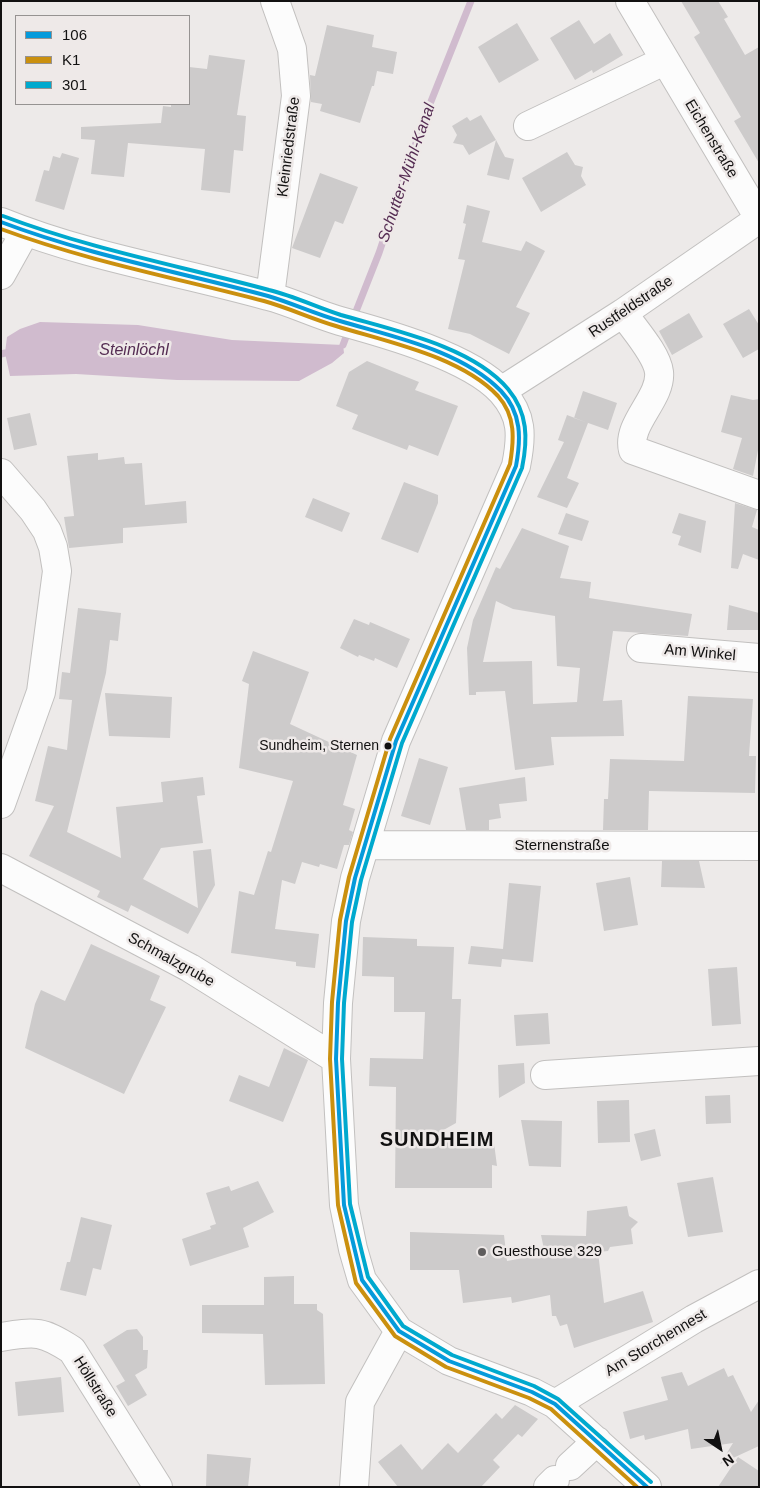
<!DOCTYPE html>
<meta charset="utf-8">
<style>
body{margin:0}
#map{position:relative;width:760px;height:1488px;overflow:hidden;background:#edeae9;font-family:Arial,sans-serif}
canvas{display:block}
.frame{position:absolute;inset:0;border:2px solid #121111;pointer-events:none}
.legend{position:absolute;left:15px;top:15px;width:175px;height:90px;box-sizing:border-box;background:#eee9e8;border:1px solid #969392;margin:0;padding:6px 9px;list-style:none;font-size:15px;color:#121111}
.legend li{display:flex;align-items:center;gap:10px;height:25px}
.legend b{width:25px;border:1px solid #969392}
.north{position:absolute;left:695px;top:1423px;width:50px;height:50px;-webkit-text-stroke:4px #eee9e8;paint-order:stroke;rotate:146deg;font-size:14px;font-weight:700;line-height:20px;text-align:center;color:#121111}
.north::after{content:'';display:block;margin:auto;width:18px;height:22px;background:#121111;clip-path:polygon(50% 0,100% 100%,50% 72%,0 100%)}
</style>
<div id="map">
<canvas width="760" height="1488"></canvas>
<div class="frame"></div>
<ul class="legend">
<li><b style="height:6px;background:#059adb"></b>106</li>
<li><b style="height:6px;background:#ca900f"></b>K1</li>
<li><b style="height:6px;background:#00a9ce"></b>301</li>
</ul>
<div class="north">N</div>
</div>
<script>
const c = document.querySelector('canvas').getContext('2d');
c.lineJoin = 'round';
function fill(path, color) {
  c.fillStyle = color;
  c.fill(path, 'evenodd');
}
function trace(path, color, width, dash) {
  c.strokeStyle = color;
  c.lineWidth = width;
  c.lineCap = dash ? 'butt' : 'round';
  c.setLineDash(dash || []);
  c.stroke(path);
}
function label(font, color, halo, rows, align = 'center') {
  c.font = font + ' Arial,sans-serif';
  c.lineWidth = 5;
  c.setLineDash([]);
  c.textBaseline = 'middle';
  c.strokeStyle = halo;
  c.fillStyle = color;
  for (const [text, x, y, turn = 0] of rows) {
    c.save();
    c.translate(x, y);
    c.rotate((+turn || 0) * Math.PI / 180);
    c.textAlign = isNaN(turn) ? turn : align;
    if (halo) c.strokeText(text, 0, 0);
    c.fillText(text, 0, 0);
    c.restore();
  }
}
const water = new Path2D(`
 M40,322L138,325L232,340L343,345L344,353L332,363L299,381L177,380L76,374L10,376L5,353L7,337L20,329Z`);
const stream = new Path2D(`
 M353,319L379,253L424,119L471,1
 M343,345L349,329
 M1,354L5,353`);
const building = new Path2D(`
 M681,1H718L728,17L724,19L745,55L759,47V163L734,121L741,117L694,37L700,33Z
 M579,20L594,44L610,33L623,55L593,73L592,70L575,80L550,38Z
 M517,23L539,60L499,83L478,47Z
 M327,25L374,35L372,47L397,52L393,74L377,71L374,86H372L360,123L320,111L322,104L311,102L310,75L315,76Z
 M209,55L245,60L237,115L246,116L243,151L234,150L230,193L201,190L205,149L128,143L124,177L91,174L95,140L81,139V127L161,123L163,106L171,107V104H189V67L207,69Z
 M481,115L496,140L469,155L463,145L453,143L457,135L452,126L467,117L470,121Z
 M496,140L505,157L514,159L509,180L487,175Z
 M567,152L575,165L583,167L581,176L586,185L541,212L522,178Z
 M62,153L79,158L64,210L35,201L44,170L49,171L53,156L60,158Z
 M320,173L358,187L343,224L335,221L320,258L292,248Z
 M467,205L490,211L482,242L521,251L526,241L545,251L516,307L530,313L509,354L470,334L448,329L465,260L458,259L466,224L463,223Z
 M749,309L759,325V349L743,358L723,324Z
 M689,313L703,337L672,355L659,331Z
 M367,361L419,382L415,390L458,406L438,456L409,445L407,450L352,429L358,415L336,406L349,372Z
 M583,391L617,403L608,430L574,418Z
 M731,395L753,400L759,399V445L753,476L733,469L742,438L721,432Z
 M30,413L37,445L14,450L7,418Z
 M567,415L588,423L567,478L579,483L567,508L537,497L564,442L558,440Z
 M98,453V460L124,457L125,464L142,463L145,505L186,501L187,523L123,528V543L69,548L64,517L74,516L67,456Z
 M404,482L438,495V503L418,553L381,539Z
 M313,498L350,513L342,532L305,517Z
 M735,503L757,510L752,527L759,530V560L743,554L738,569L731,568Z
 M566,513L589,521L582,541L558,534Z
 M679,513L706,521L701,553L678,545L681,536L672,533Z
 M522,528L569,546L560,578L591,582L589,598L692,614L688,636L613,631L603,701L622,700L624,736L551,737L554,765L515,770L505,691L476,692V695H469L467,648L473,620L496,567L500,569ZM496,601L513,609L555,616L557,666L580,668L577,702L533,704L532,661L483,662Z
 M729,605L759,613V630H727Z
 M78,608L121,613L118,641L110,640L106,673L67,832L121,858L116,807L163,802L161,782L203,777L205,795L197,796L203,843L161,848L143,879L198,908L193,851L211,849L215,885L188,934L131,905L128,912L97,897L100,891L29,856L54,806L35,801L48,746L67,750L72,700L59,699L62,672L70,673Z
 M354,619L369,625L370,622L410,639L397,668L375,658L374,661L359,655L358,657L340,648Z
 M253,651L309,672L290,724L357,755L343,805L355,809L349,830L353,832L349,845H344L337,869L320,864L319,867L302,862L295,884L282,880L275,929L319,934L315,968L296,966V962L231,953L239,891L254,895L268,851L271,852L293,781L239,768L249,684L242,681Z
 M105,693L172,697L170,738L109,736Z
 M688,696L753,699L749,756H756L755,793L649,791L648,830H603L604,799H608L610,759L684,761Z
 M419,758L448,767L430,825L401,816Z
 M525,777L527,801L499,804L501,818L489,820V830H466L459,788Z
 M662,861H699L705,888L661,887Z
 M630,877L638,925L604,931L596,883Z
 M509,883L541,886L533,962L502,959L501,967L468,964L471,946L503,949Z
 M363,937L417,939V946L454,947L452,999H461L456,1123L424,1141L494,1143L497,1166L492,1165V1188H395L396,1087L369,1086L370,1058L423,1059L425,1012H394V977L362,976Z
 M91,944L160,976L150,1000L166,1007L124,1094L25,1048L35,1004L41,990L65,1001Z
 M737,967L741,1024L712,1026L708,969Z
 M548,1013L550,1044L516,1046L514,1015Z
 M284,1048L308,1060L283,1122L229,1101L239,1075L269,1087Z
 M524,1063L525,1083L499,1098L498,1065Z
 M730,1095L731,1123L706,1124L705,1096Z
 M629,1100L630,1142L598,1143L597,1101Z
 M521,1120L562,1121L561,1167L529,1166Z
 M655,1129L661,1156L641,1161L634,1134Z
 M713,1177L723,1232L688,1237L677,1183Z
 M258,1181L274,1212L243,1228L249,1247L190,1266L182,1239L211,1229L210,1226L216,1224L206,1193L229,1186L231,1191Z
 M627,1206L629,1216L638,1222L631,1229L633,1244L610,1247L608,1251L598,1252L604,1303L643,1291L653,1322L574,1348L567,1324L560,1326L556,1316H552L550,1295L512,1303L511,1297L463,1303L459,1270H410V1232L504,1235L507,1261L545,1254L541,1235L586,1236L587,1211Z
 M81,1217L112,1225L101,1270L93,1268L86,1296L60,1290L67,1262H70Z
 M294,1276V1304H317V1310L323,1314L325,1384L265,1385L263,1334L202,1333V1305H264V1277Z
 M137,1329L143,1337V1350H148L147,1368L135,1375L147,1395L128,1406L116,1386L125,1381L103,1345L127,1330Z
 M724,1368L728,1377L733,1375L751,1412L759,1400V1446L720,1464L733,1443L691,1449L688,1429L645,1440L644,1435L630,1439L623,1412L668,1400L661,1377L682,1372L688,1386Z
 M61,1377L64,1412L18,1416L15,1382Z
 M515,1405L538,1419L522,1437L518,1434L493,1460L500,1467L481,1487H398L378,1462L401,1444L422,1470L448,1443L458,1453L496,1413L502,1419Z
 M207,1454L251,1458L248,1487H206Z
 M738,1457L759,1471V1487H718Z`);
const minor = new Path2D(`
 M630,1L759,218
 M528,126L664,61
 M1,222C87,257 179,271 268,296C292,302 315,314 340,321C384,333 471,357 502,392C523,416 522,436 516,466L396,741L355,878L346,921L338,1003L336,1059L344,1205L353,1249L362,1280L399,1331L449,1361L532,1392L555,1404L647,1487
 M1,275L25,232
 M270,296L296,96L292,49L275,1
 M623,313C633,328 657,354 659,372C662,398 626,424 633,450L759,495
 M501,391L623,313L759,219
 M1,473L33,510L47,531L53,547L57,571L41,692L1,804
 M641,648L759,658
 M365,845L759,846
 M1,868L190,968L336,1059
 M545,1075L759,1061
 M1,1337C36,1331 43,1331 72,1350L158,1487
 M555,1404L694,1319L759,1284
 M570,1466L597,1441
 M354,1487L360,1402L399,1331
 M548,1487L555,1480`);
const bus1 = new Path2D(`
 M1,222C88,255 179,272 268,296C292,303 315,314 340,321C393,337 461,350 501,391C522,413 521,439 516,466L396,741L355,878L346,921L338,1003L336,1059L344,1205L362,1280L399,1331L449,1361L532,1392L555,1404L647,1487`);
const bus2 = new Path2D(`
 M1,229C87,261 176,278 264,301C289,308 312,319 336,326C387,342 460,356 498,396C516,416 514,440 510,464L390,739L349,877L340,920L332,1002L330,1059L338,1205L356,1283L395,1336L446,1367L529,1398L551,1409L637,1487`);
const bus3 = new Path2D(`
 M3,216C90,249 180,266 269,290C294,296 316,307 341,315C392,330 472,346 508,389C528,413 528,439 522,468L402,743L361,880L352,922L344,1003L342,1059L350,1204L368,1277L403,1326L452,1355L534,1386L558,1399L651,1482`);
const markers = [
 [388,746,4.5,"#121111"],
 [482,1252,5,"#5f5d5d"]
];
const busNames = [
 ["Sundheim, Sternen",379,746]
];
const streetNames = [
 ["Eichenstraße",711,139,59],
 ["Kleinriedstraße",289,147,-83],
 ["Rustfeldstraße",631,307,-34],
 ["Am Winkel",700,653,5],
 ["Sternenstraße",562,846],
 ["Schmalzgrube",171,960,29],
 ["Am Storchennest",656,1343,-31],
 ["Höllstraße",95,1387,58]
];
const poiNames = [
 ["Guesthouse 329",492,1252]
];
const waterNames = [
 ["Schutter-Mühl-Kanal",407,173,-71],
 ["Steinlöchl",134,351]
];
const districtNames = [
 ["SUNDHEIM",437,1140]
];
fill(water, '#d0bbce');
trace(stream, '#d0bbce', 7);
fill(building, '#cdcbcb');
trace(minor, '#c2c0bf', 30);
trace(minor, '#fcfcfc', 28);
trace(bus1, '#059adb', 4);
trace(bus2, '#ca900f', 4);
trace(bus3, '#00a9ce', 4);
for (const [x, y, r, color] of markers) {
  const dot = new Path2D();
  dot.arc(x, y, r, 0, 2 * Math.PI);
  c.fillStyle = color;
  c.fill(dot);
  trace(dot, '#eee9e8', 2);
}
label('14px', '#121111', '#eee9e8', busNames, 'right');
label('15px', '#121111', '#eee9e8', streetNames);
label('15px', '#121111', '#eee9e8', poiNames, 'left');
label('italic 16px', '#552d53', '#eee9e8', waterNames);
c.letterSpacing = '1px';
label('bold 20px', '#121111', '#eee9e8', districtNames);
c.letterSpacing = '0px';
</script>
